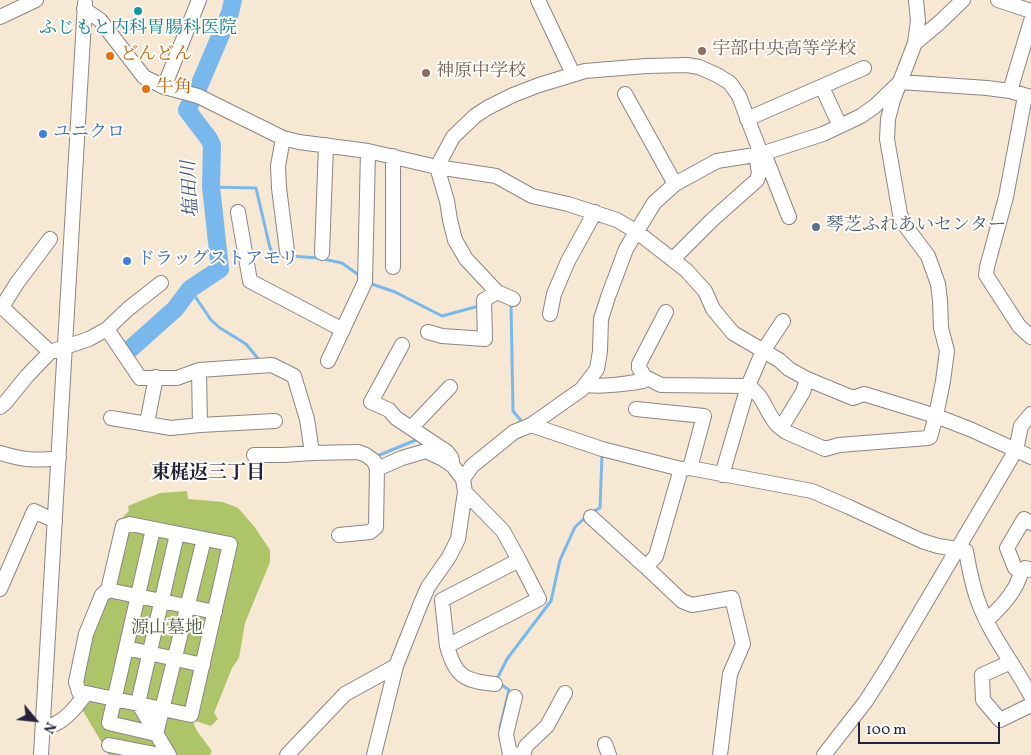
<!DOCTYPE html>
<meta charset="utf-8">
<style>
body{margin:0}
#map{position:relative;width:1031px;height:755px;overflow:hidden;background:#f6e8d2;font-family:Vollkorn,serif}
canvas{display:block}
.north{position:absolute;left:10px;top:695px;width:50px;height:50px;-webkit-text-stroke:4px #fdfcf7;paint-order:stroke;rotate:118deg;font-size:14px;font-weight:700;line-height:20px;text-align:center;color:#22223b}
.north::after{content:'';display:block;margin:auto;width:18px;height:22px;background:#22223b;clip-path:polygon(50% 0,100% 100%,50% 72%,0 100%)}
.scale{position:absolute;left:858px;top:722px;width:142px;height:22px;box-sizing:border-box;border:2px solid #22223b;border-top:0;padding-left:6px;font-size:15px;line-height:18px;white-space:nowrap;color:#22223b;-webkit-text-stroke:4px #fdfcf7;paint-order:stroke}
</style>
<div id="map">
<canvas width="1031" height="755"></canvas>
<div class="north">N</div>
<div class="scale">100 m</div>
</div>
<script>
const c = document.querySelector('canvas').getContext('2d');
c.lineJoin = 'round';
function fill(path, color) {
  c.fillStyle = color;
  c.fill(path, 'evenodd');
}
function trace(path, color, width, dash) {
  c.strokeStyle = color;
  c.lineWidth = width;
  c.lineCap = dash ? 'butt' : 'round';
  c.setLineDash(dash || []);
  c.stroke(path);
}
function label(font, color, halo, rows, align = 'center') {
  c.font = font + ' Vollkorn,"Noto Serif JP",serif';
  c.lineWidth = 4;
  c.setLineDash([]);
  c.textBaseline = 'middle';
  c.strokeStyle = halo;
  c.fillStyle = color;
  for (const [text, x, y, turn = 0] of rows) {
    c.save();
    c.translate(x, y);
    c.rotate((+turn || 0) * Math.PI / 180);
    c.textAlign = isNaN(turn) ? turn : align;
    if (halo) c.strokeText(text, 0, 0);
    c.fillText(text, 0, 0);
    c.restore();
  }
}
const green = new Path2D(`
 M187,491L188,499L223,502L238,508L254,526L270,550V562L245,623L239,658L232,668L214,713L218,719L211,726L192,720L197,731L212,751L210,755H109L76,699L107,578L116,524L129,511L128,506L160,493Z`);
const stream = new Path2D(`
 M211,187L256,188L270,248L273,253L278,255L318,258L342,263L360,276
 M369,283L395,292L442,316L479,306
 M190,289L211,320L220,328L246,344L260,361
 M511,303L513,411L523,423
 M374,455L377,456L416,440
 M592,512L600,508L602,454H601
 M501,732L500,728L509,690L496,681L507,659L551,601L560,560L575,527L587,516`);
const river = new Path2D(`
 M128,351L175,309L190,289L220,269L211,187L212,145L209,139L187,110L199,86L230,13L233,0`);
const minor = new Path2D(`
 M538,0L573,74
 M998,0L1031,11
 M84,9L100,20L144,77L164,87L198,96L283,138L299,142L368,151L437,167L496,176L532,196L568,204L617,220L637,232L686,270L705,291L713,309L733,333L779,360L789,369L807,379L853,398L864,394L936,416L972,430L1031,457
 M0,17L36,0
 M915,43L939,23L963,0
 M164,87L199,0
 M822,87L840,126
 M1010,91L1031,21
 M625,94L675,184
 M1025,96L1006,197L987,267L986,275L1019,326L1031,337
 M747,119L864,68
 M283,138L278,166L279,188L287,251
 M393,156V267
 M238,212L250,281L343,330
 M322,253L326,145
 M673,259L712,220L757,180L759,173L756,154
 M513,299L497,292L466,259L455,240L450,220L447,201L437,167L453,137L475,116L487,108L513,95L539,85L585,71L646,66L687,65L699,67L717,75L730,83L739,96L761,154L767,161L789,217
 M550,314L554,294L568,261L595,212
 M107,329L128,309L161,283
 M428,332L442,336L485,339L484,300L497,292
 M402,345L371,402L389,410L396,418L447,452L451,457L452,461
 M50,352L2,307L17,283L50,239
 M328,361L365,282L368,151
 M199,370L200,425
 M645,377L639,368V364L666,312
 M586,385C605,387 624,384 643,381L645,377L661,385L748,386C763,395 765,409 774,421C777,426 782,429 786,432L825,449L839,445L928,438L930,437L936,416L943,381L947,351L941,328L940,300L938,284L928,256L904,224L900,214L887,139L888,119L893,100L915,43L918,21L916,0
 M0,407L5,403L27,376L50,352L89,339L107,329L140,378H177L199,370L272,365L294,376L307,419L312,453
 M636,409L704,416L690,468
 M111,418L171,428L200,425L275,421
 M147,423L156,377
 M531,425L602,449L681,469L690,468L812,491L849,507L922,541L938,546L958,549L966,551C969,568 972,585 978,601C990,635 1014,664 1031,696
 M411,428L450,387
 M781,428L803,392L807,379
 M0,453C23,460 35,461 59,458
 M254,455H283L312,453L358,452L366,455L374,461L377,469L402,458L426,451L443,459L453,466L463,479L465,492L458,539L449,557L428,587L421,603L396,666L374,755
 M681,469L656,556L646,567L682,601L692,605L732,598L743,644L730,674L720,755
 M722,475L748,386L763,351L783,321
 M463,479L472,466L514,432L531,425L582,389L597,369L600,351L601,319L608,297L626,249L654,203L675,184L717,161L761,154L823,134L840,126L861,116L875,106L900,82L987,88L1010,91L1031,97
 M465,492L503,531L519,560L539,599L447,646L442,600L519,560
 M591,517L646,567
 M153,529L109,723L156,734L204,539
 M339,535L370,532L376,527L377,469
 M1021,572L1015,568L1007,548L1024,519L1031,523
 M0,589L34,511L55,521
 M108,590L215,612
 M987,620C997,611 1007,601 1014,589C1019,582 1019,574 1025,568L1031,570
 M447,646C455,676 464,681 495,684
 M126,648L203,665
 M1011,662L982,675L983,700L1000,720L1031,705
 M515,697L506,734L510,754L523,755
 M43,724C47,725 51,726 55,724C68,718 78,705 86,693L191,715L230,544L130,524L123,526L108,590L102,595L86,634L76,682L79,692L83,698
 M605,744L609,755
 M109,745L160,755
 M41,755L85,3
 M169,755L138,703L177,534
 M287,755L345,694L396,666
 M523,755L526,746L547,726L565,693
 M824,755L866,701L887,668L1016,450L1021,426L1031,414`);
const markers = [
 [138,11,5,"#0f9aa8"],
 [702,51,5,"#8d6e63"],
 [110,56,5,"#e8710a"],
 [426,73,5,"#8d6e63"],
 [146,89,5,"#e8710a"],
 [43,134,5,"#3f7fe0"],
 [816,227,5,"#5c6f8a"],
 [127,261,5,"#3f7fe0"]
];
const cultureNames = [
 ["ふじもと内科胃腸科医院",138,30]
];
const educationNames = [
 ["宇部中央高等学校",712,51],
 ["神原中学校",436,73]
];
const foodNames = [
 ["どんどん",120,56],
 ["牛角",156,89]
];
const shopNames = [
 ["ユニクロ",53,134],
 ["ドラッグストアモリ",137,261]
];
const serviceNames = [
 ["琴芝ふれあいセンター",826,227]
];
const parkNames = [
 ["源山墓地",167,630]
];
const waterNames = [
 ["塩田川",192,189,-93]
];
const neighbourhoodNames = [
 ["東梶返三丁目",208,475]
];
fill(green, '#aec468');
trace(stream, '#79b8ed', 3);
trace(river, '#79b8ed', 18);
trace(minor, '#8c8586', 16);
trace(minor, '#fff', 14);
for (const [x, y, r, color] of markers) {
  const dot = new Path2D();
  dot.arc(x, y, r, 0, 2 * Math.PI);
  c.fillStyle = color;
  c.fill(dot);
  trace(dot, '#fdfcf7', 2);
}
label('18px', '#0d838f', '#fdfcf7', cultureNames);
label('18px', '#785e54', '#fdfcf7', educationNames, 'left');
label('18px', '#c56008', '#fdfcf7', foodNames, 'left');
label('18px', '#366cbe', '#fdfcf7', shopNames, 'left');
label('18px', '#4e5e75', '#fdfcf7', serviceNames, 'left');
label('18px', '#535b4b', '#fdfcf7', parkNames);
label('italic 19px', '#405679', '#fdfcf7', waterNames);
label('bold 19px', '#22223b', '#fdfcf7', neighbourhoodNames);
</script>
